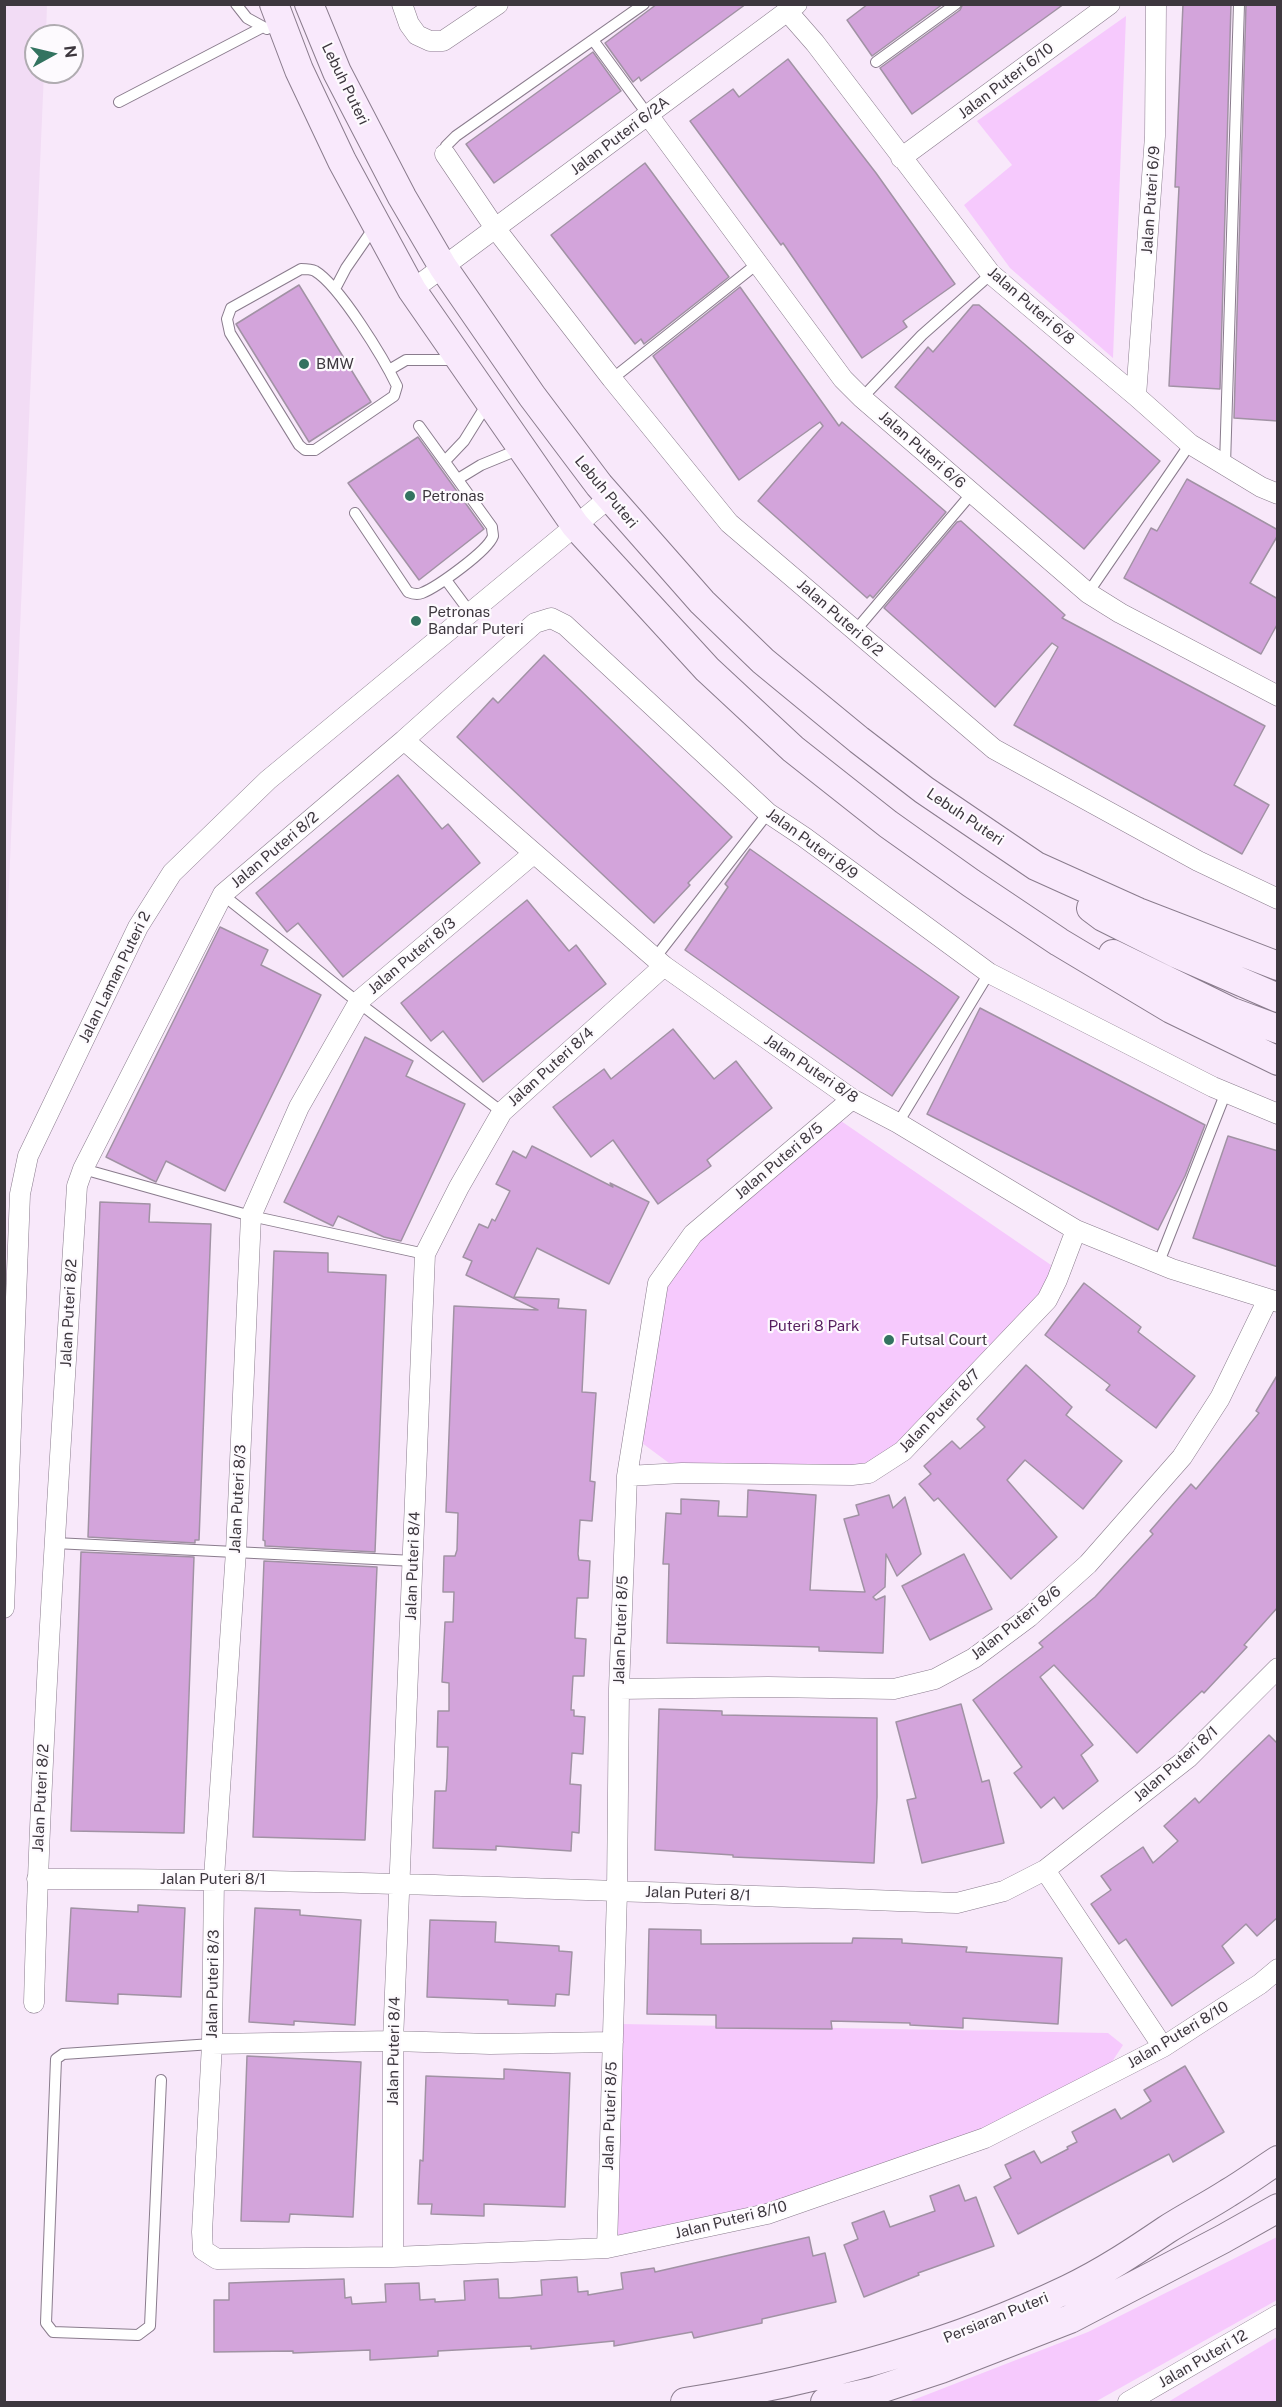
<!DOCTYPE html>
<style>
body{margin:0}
#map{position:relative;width:1282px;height:2407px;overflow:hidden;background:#f8e8fa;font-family:"Public Sans",sans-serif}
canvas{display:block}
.frame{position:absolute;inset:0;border:6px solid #3d373e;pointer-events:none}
.north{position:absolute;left:24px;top:24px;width:60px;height:60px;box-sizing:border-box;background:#fdfafe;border:2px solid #b0acb1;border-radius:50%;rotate:82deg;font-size:16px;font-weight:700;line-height:24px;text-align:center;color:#3d373e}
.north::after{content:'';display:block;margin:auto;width:21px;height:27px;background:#337360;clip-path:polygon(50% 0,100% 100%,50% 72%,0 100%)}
</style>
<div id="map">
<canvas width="1282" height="2407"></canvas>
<div class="frame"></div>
<div class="north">N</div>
</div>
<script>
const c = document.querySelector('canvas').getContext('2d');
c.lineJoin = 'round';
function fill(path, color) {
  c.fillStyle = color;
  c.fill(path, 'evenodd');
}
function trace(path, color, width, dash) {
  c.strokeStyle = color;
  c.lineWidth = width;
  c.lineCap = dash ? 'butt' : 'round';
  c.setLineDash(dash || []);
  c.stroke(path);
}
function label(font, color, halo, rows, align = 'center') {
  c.font = font + ' "Public Sans",sans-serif';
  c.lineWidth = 4.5;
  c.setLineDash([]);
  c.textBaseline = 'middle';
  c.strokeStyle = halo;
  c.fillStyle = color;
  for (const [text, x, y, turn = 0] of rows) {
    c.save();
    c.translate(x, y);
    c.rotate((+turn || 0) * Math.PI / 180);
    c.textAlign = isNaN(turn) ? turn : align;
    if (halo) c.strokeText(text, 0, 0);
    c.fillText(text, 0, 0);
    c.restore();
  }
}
const built = new Path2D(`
 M47,4L46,36H36V72H44L5,977L4,5Z`);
const green = new Path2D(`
 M1126,16L1113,358L1010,268L964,205L1012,165L977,121Z
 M841,1121L1051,1265L1046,1288L879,1461L843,1470L669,1463L642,1443L666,1287L702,1236Z
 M621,2024L1108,2033L1123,2045L1106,2071L981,2135L764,2206L613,2239Z
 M1277,2237V2300L1095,2402H908L1088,2332Z
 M1277,2337V2402H1168Z`);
const building = new Path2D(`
 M657,4H746L641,81L639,77L633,82L605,43Z
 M868,4H943L872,56L847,20Z
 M963,4H1064L912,114L880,68L960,10Z
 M1183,4H1231L1220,389L1169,386L1179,187H1175Z
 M1246,4H1278V421L1234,418Z
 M593,52L621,91L494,183L466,144Z
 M788,59L876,173L955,284L903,321L907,327L862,358L783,243L781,245L690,121L733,89L739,97Z
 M645,163L729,277L644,344L641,339L635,344L551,235Z
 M299,285L371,402L309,442L236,324Z
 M740,287L839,426L842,422L946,512L873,598L870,595L867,598L758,501L823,426L820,422L739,480L653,356Z
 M973,305H979L1160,461L1084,549L895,387L928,347L933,352Z
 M418,437L484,529L419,580L348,483Z
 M1187,479L1278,530V535L1250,583L1278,599V623L1261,654L1124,578L1151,528L1157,531Z
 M961,521L1065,615L1062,618L1265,726L1234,785L1269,805L1242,854L1014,725L1058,647L1052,643L995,707L884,608L957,522Z
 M544,655L732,837L688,883L690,885L654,923L457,737L493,698L498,703Z
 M398,775L442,829L448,824L480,863L343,977L298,923L287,932L256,893Z
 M750,849L959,997L892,1096L685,950L728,887L725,884Z
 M527,900L569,951L576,945L606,984L483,1082L443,1031L431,1041L401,1003Z
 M220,927L268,950L261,965L321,995L225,1191L166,1161L156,1182L106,1157Z
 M980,1008L1205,1125L1185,1176L1158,1230L927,1114Z
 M673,1029L714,1079L736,1061L772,1108L707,1160L711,1166L658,1204L613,1140L591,1157L553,1107L604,1069L611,1079Z
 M365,1037L413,1061L406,1076L465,1104L401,1241L384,1237L338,1216L333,1226L284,1202Z
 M1228,1136L1278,1151V1267L1193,1238Z
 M532,1146L613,1187L610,1183L649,1202L609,1284L537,1248L514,1297L559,1299L558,1308L586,1310L582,1392L596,1393L590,1481L595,1482L592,1521L580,1520L578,1554L579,1560L590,1561L588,1598H577L575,1633V1638L586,1639L584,1676H573L571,1710H574V1716L585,1717L583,1754L572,1753L570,1784L581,1785L579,1833L572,1832L571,1851L496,1846V1850L433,1848L435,1791H446L447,1778L448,1747H437L438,1711H449V1683L442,1682L445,1622H453L454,1592H443L444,1556H455L457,1550L458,1513L446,1512L454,1306L538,1310L466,1275L472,1261L463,1257L479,1224L488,1228L492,1219L495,1221L510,1191L496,1184L513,1151L526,1158Z
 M100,1202L150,1204L149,1222L211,1224L199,1540H195V1543L88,1537Z
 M274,1251L328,1253V1272L386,1275L375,1552L265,1546V1541L263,1540Z
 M1084,1283L1141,1327L1138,1332L1195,1376L1156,1428L1106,1390L1110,1385L1045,1335Z
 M1026,1365L1072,1407L1066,1415L1122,1461L1083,1509L1025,1460L1007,1480L1057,1537L1011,1579L938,1498L934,1501L919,1484L931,1474L924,1466L952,1441L960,1449L985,1427L977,1419Z
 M1278,1374V1607L1244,1645L1247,1647L1204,1693L1202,1691L1137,1753L1054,1665L1040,1677L1093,1745L1081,1755L1098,1781L1063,1809L1054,1797L1041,1808L1014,1773L1022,1767L973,1700L1043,1647L1039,1643L1095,1597L1153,1534L1150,1531L1191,1484L1196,1489L1259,1413L1256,1411Z
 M748,1490L816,1495L810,1590L865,1592L844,1519L859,1515L856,1505L889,1495L893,1508L905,1497L921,1554L897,1576L886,1554L885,1587L873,1597L876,1600L885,1596L883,1653L819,1651V1647L667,1643L669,1564H663L666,1513L681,1514V1499L719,1501L718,1516L747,1517Z
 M81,1552L194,1557L184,1833L71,1831Z
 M964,1554L992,1609L930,1640L902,1586Z
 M264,1561L377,1567L365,1840L253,1837Z
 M961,1704L982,1782L989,1780L1004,1843L922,1863L907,1800L916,1798L896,1722Z
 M659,1709L722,1711V1715L877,1718V1797L874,1863L733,1857V1855L655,1850Z
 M1269,1735L1278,1744V1917L1257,1936L1246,1924L1222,1946L1234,1963L1172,2006L1126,1939L1119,1944L1091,1904L1111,1890L1101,1876L1143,1847L1153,1863L1178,1841L1164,1826L1195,1798L1199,1803Z
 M138,1905L185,1908L181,1997L118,1994V2004L66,2001L71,1908L138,1912Z
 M255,1908L300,1910V1915L361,1920L355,2025L294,2021V2025L249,2022Z
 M430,1920L496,1922L495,1942L559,1946V1951L572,1952L569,1995L556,1994L555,2006L508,2004V2000L427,1997Z
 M649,1929L701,1930V1944L852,1943L853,1938L902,1939V1943L967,1947L966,1952L1062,1958L1058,2024L963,2018V2028L910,2025V2023L831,2021L832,2029L716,2028V2015L647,2014Z
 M247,2056L361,2062L353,2217L290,2214L289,2222L241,2221Z
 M1185,2066L1224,2132L1173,2162L1169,2154L1018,2234L994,2187L1011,2178L1005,2165L1034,2151L1041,2163L1068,2149L1067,2147L1077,2142L1072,2132L1115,2109L1121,2119L1151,2101L1144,2090Z
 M504,2069L570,2073L565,2207L484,2204V2216L431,2214L432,2204H418L420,2160L423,2161L426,2076L504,2079Z
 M959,2185L965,2201L976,2197L994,2246L918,2273L919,2275L864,2297L844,2245L858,2239L852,2223L884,2211L890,2227L935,2211L930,2196Z
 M809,2237L813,2256L825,2253L836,2302L762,2319V2323L694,2338L692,2332L614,2346V2341L531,2349V2346L438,2351V2356L370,2360V2350L293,2353V2351L214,2352V2300H229V2283L344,2279L345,2298L351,2297L352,2304L386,2302L385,2284L419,2283L420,2300L435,2299V2302L465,2300L464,2281L498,2279L499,2298H510L542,2295L541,2280L577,2277L578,2292L588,2291V2295L623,2289L621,2273L654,2268L655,2272Z`);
const service = new Path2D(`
 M236,4L247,18L267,29
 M593,40L648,115
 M876,62L956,4
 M119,102L263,27
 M445,154L446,146L456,136L644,4
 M301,269C306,269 311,269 315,271C340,286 384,359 397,386L394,396L315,450H305L299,445L230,333L227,319L231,308Z
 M335,289L346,268L375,226
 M389,370L406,360H455
 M612,379L757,264
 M862,398L922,335L991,274
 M445,461L464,441L487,404
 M1225,465L1239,4
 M458,479L481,465L520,449
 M355,513L408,592C413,594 417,595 422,593C437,587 488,551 493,536C493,534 492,530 492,527L419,426
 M446,580L469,611
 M1088,593L1190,444
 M855,631L972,493
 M223,895L359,1003L502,1112
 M655,958L768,813
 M898,1123L989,973
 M83,1169L251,1216L425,1254
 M1159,1262L1226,1092
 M55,1543L414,1561
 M161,2080L150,2326L138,2335L53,2332L46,2323L56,2059L63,2054L212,2044`);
const minor = new Path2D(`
 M402,4L409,24L417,35L430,41H443L498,4
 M787,11L815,43L991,274L1136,396L1190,444L1261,487L1278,494
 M648,115L843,379L862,398L1088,593L1120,613L1278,696
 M445,154L495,228L612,379L729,523L994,749L1198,861L1278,899
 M901,158L1110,4
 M412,290L797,4
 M1136,396L1155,136L1156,4
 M404,740L664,966L852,1099L898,1123L1076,1230L1172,1269L1278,1302
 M533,854L360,1000L299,1107L251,1216L236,1551L214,1878L212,2044L202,2232L203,2250L217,2259L393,2257L607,2248L767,2214L985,2138L1163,2047L1260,1984L1278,1969
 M627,1476L682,1473L852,1475L869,1473L903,1451L1047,1300L1057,1280L1076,1230
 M4,1608L20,1194L28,1156L138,927L172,873L268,780L609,498
 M619,1689L768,1687L894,1689L935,1679L974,1658L1029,1617L1088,1564L1182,1457L1220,1398L1268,1299
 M1045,1870L1163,2047
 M37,1879C344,1878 650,1893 957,1903L1004,1891L1045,1870L1188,1758L1278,1668
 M34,2003C41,1730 60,1458 77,1186L83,1169L223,894L404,740L535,623L551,618L565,625L768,813L804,837L989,973L1213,1087L1278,1114
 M212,2044L393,2041L490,2044L613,2042
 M607,2248L617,1892L619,1689L627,1476L658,1283L693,1234L852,1099
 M393,2257V2041L425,1254L459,1187L502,1112L664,966
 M1128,2402L1278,2315`);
const secondary = new Path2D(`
 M274,4L299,70L342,161L412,290L575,525L707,669L793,749L888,824L971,883L1059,942L1171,1009L1278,1061
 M309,4L337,72L402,197L443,267L532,396L599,485L702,602L763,661L859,740L924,790L1036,866L1138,912L1278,966
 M1091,908L1103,917L1177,954L1278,998
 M1113,954L1232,1012L1278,1029
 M685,2402C817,2381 947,2347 1068,2289C1102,2273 1135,2251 1166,2230C1186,2217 1208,2206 1228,2193C1245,2183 1261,2171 1278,2160
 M825,2402L871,2392L941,2369L1070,2319L1223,2239L1278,2208`);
const markers = [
 [304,364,6,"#337360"],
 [410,496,6,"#337360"],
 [416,621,6,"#337360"],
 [889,1340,6,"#337360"]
];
const streetNames = [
 ["Jalan Puteri 6/10",1006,81,-37],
 ["Lebuh Puteri",345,84,64],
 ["Jalan Puteri 6/2A",620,136,-37],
 ["Jalan Puteri 6/9",1151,200,-86],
 ["Jalan Puteri 6/8",1031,306,41],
 ["Jalan Puteri 6/6",922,450,41],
 ["Lebuh Puteri",606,492,50],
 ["Jalan Puteri 6/2",840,618,41],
 ["Lebuh Puteri",965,817,34],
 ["Jalan Puteri 8/9",812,844,36],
 ["Jalan Puteri 8/2",275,850,-40],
 ["Jalan Puteri 8/3",412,956,-40],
 ["Jalan Laman Puteri 2",115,977,-64],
 ["Jalan Puteri 8/4",551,1067,-42],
 ["Jalan Puteri 8/8",811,1069,34],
 ["Jalan Puteri 8/5",779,1161,-40],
 ["Jalan Puteri 8/2",69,1313,-87],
 ["Jalan Puteri 8/7",940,1411,-46],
 ["Jalan Puteri 8/3",238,1499,-87],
 ["Jalan Puteri 8/4",413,1566,-88],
 ["Jalan Puteri 8/6",1016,1623,-38],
 ["Jalan Puteri 8/5",621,1630,-88],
 ["Jalan Puteri 8/1",1176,1764,-41],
 ["Jalan Puteri 8/2",41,1798,-87],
 ["Jalan Puteri 8/1",213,1879],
 ["Jalan Puteri 8/1",698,1894,2],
 ["Jalan Puteri 8/3",213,1984,-89],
 ["Jalan Puteri 8/10",1178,2035,-31],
 ["Jalan Puteri 8/4",394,2051,-89],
 ["Jalan Puteri 8/5",610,2116,-88],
 ["Jalan Puteri 8/10",731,2220,-14],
 ["Persiaran Puteri",996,2318,-22],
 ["Jalan Puteri 12",1203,2359,-30]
];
const poiNames = [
 ["BMW",316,364],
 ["Petronas",422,496],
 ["Petronas",428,612],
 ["Bandar Puteri",428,629],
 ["Futsal Court",901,1340]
];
const parkNames = [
 ["Puteri 8 Park",814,1326]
];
fill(built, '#f2dcf5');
fill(green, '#f6c9fd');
fill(building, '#d3a4db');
trace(building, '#a192a4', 1.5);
trace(service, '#8a7c8d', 12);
trace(minor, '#8a7c8d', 21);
trace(secondary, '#8a7c8d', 30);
trace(service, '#fff', 10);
trace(minor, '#fff', 20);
trace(secondary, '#f9e9fc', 28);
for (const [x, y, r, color] of markers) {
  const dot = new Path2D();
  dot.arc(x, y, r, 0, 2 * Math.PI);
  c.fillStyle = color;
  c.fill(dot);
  trace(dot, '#fdfafe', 2);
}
label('15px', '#3d373e', '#fdfafe', streetNames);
label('15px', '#3d373e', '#fdfafe', poiNames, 'left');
label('15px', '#561d5f', '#fdfafe', parkNames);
</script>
